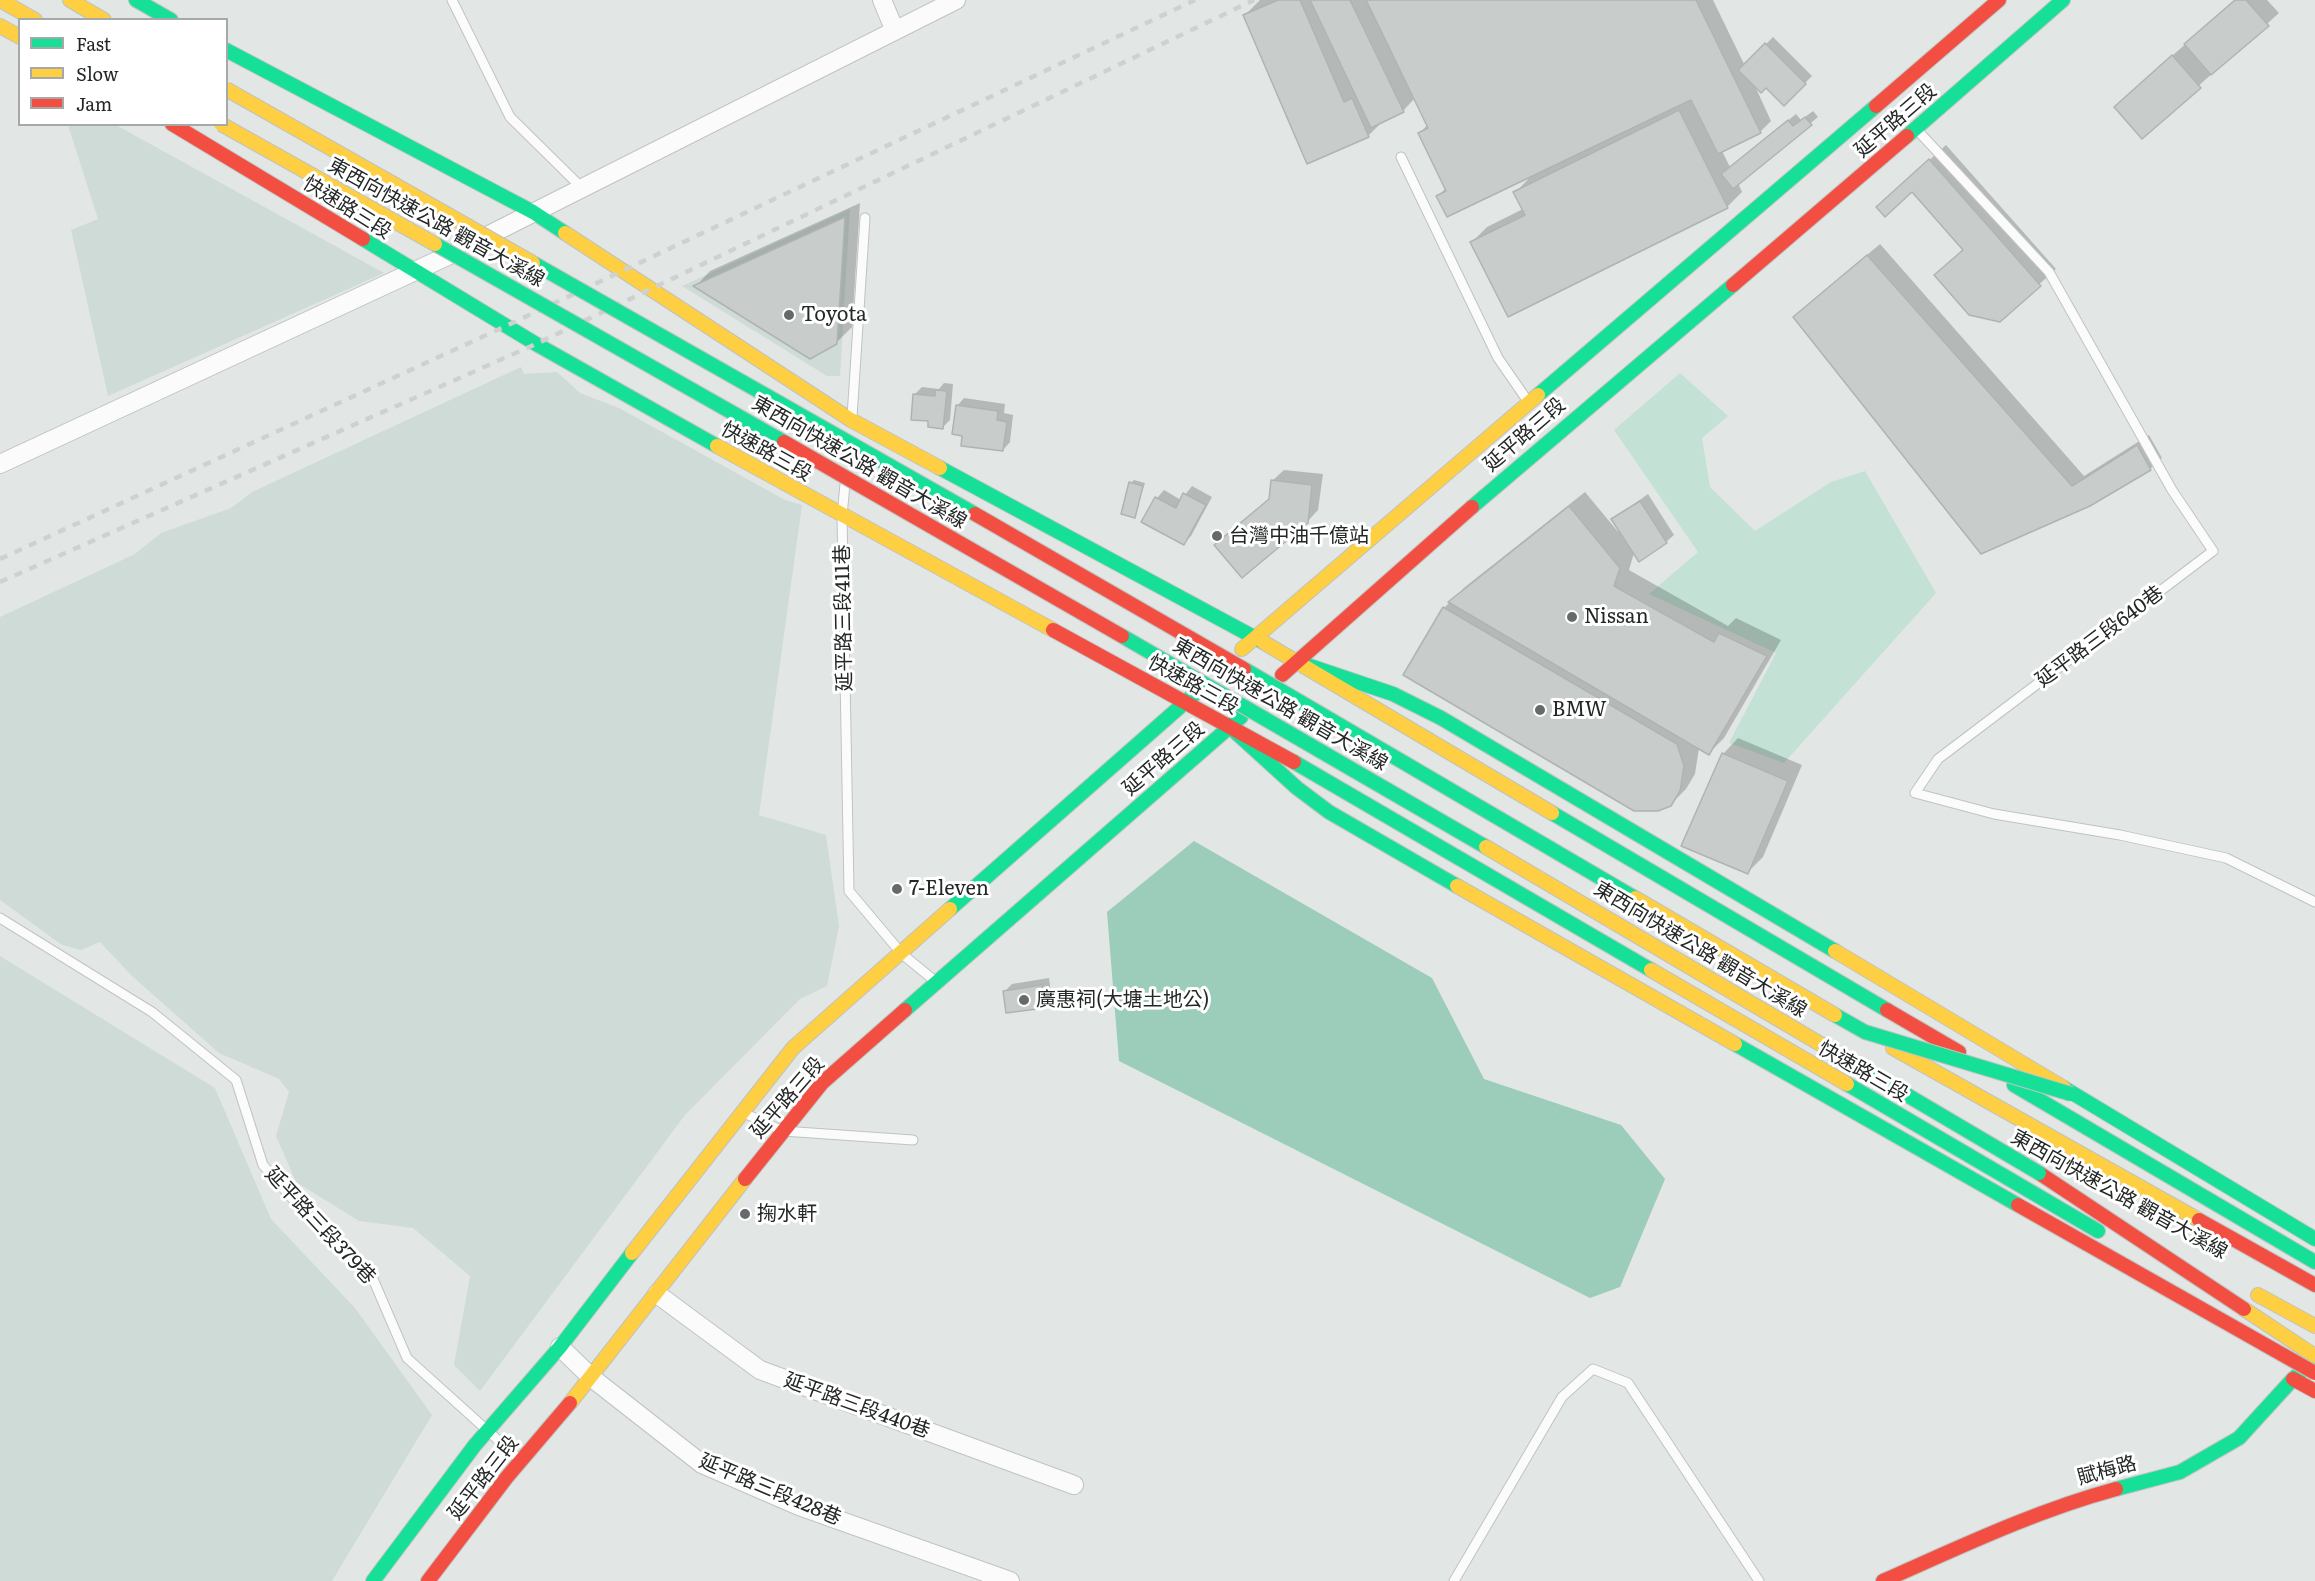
<!DOCTYPE html>
<meta charset="utf-8">
<style>
body{margin:0}
#map{position:relative;width:2315px;height:1581px;overflow:hidden;background:#e2e7e5;font-family:Literata,serif}
canvas{display:block}
.legend{position:absolute;left:18px;top:18px;width:210px;height:108px;box-sizing:border-box;background:#fff;border:2px solid #a7a9a8;margin:0;padding:8px 10px;list-style:none;font-size:18px;color:#232725}
.legend li{display:flex;align-items:center;gap:12px;height:30px}
.legend b{width:30px;border:2px solid #a7a9a8}
</style>
<div id="map">
<canvas width="2315" height="1581"></canvas>
<ul class="legend">
<li><b style="height:8px;background:#16e098"></b>Fast</li>
<li><b style="height:8px;background:#ffcf43"></b>Slow</li>
<li><b style="height:8px;background:#f24e42"></b>Jam</li>
</ul>
</div>
<script>
const c = document.querySelector('canvas').getContext('2d');
c.lineJoin = 'round';
function fill(path, color) {
  c.fillStyle = color;
  c.fill(path, 'evenodd');
}
function trace(path, color, width, dash) {
  c.strokeStyle = color;
  c.lineWidth = width;
  c.lineCap = dash ? 'butt' : 'round';
  c.setLineDash(dash || []);
  c.stroke(path);
}
function label(font, color, halo, rows, align = 'center') {
  c.font = font + ' Literata,"Noto Sans TC",serif';
  c.lineWidth = 6;
  c.setLineDash([]);
  c.textBaseline = 'middle';
  c.strokeStyle = halo;
  c.fillStyle = color;
  for (const [text, x, y, turn = 0] of rows) {
    c.save();
    c.translate(x, y);
    c.rotate((+turn || 0) * Math.PI / 180);
    c.textAlign = isNaN(turn) ? turn : align;
    if (halo) c.strokeText(text, 0, 0);
    c.fillText(text, 0, 0);
    c.restore();
  }
}
const built = new Path2D(`
 M68,125H116L384,273L108,396L71,230L98,219Z
 M850,209L840,376H827L682,286Z
 M521,367L524,374L557,372L580,393L619,408L785,500L802,505L759,815L826,835L839,926L827,986L800,999L685,1115L480,1391L454,1365L470,1276L413,1228L359,1221L296,1182L276,1136L289,1092L279,1079L219,1053L132,976L100,942L81,950L62,945L0,900V617L135,554L161,533L231,508L252,492Z
 M0,956L215,1088L271,1219L355,1308L432,1415L332,1581H0Z`);
const green = new Path2D(`
 M1680,373L1728,416L1702,438L1710,487L1755,531L1831,482L1865,471L1936,593L1784,763L1729,743L1776,653L1649,594L1698,552L1614,430Z`);
const water = new Path2D(`
 M1194,841L1432,978L1484,1079L1621,1125L1665,1179L1620,1287L1590,1298L1119,1061L1107,912Z`);
const shadow = new Path2D(`
 M1260,0H1713L1745,66L1773,37L1812,76L1784,104L1766,86L1754,84L1771,121L1760,132L1722,151L1730,167L1796,114L1801,120L1813,111L1818,117L1738,183L1742,192L1727,207L1472,242L1487,227L1523,209L1515,193L1533,174L1438,196L1446,188L1420,133L1428,124L1415,98L1403,111L1384,120L1368,136L1245,15Z
 M2235,0H2267L2279,13L2142,137L2127,96Z
 M1946,145L2056,269L2000,320L1936,275L1964,248L1913,190L1878,207Z
 M860,203L852,327L836,343L696,286L710,271Z
 M1880,244L2084,476L2149,435L2162,458L2150,469L1981,552L1806,306Z
 M944,383L953,384L950,420L943,427L929,420L914,395L922,387L939,389Z
 M964,398L1005,404L1004,413L1013,415L1010,442L1003,450L957,406Z
 M1284,470L1323,474L1318,510L1307,522L1270,498L1272,481Z
 M1134,480L1145,483L1134,516L1131,483Z
 M1192,486L1212,497L1191,536L1184,543L1143,522L1157,498L1164,490L1181,500Z
 M1585,492L1619,533L1613,519L1648,494L1674,535L1666,542L1634,553L1629,570L1728,626L1736,618L1781,640L1724,738L1709,753L1699,748L1695,774L1686,789L1670,805L1444,608L1465,587Z
 M1738,738L1802,765L1763,857L1747,873L1723,754Z
 M1049,978L1052,999L1044,1007L1005,991L1012,984Z`);
const building = new Path2D(`
 M1278,0H1300L1344,102L1352,98L1369,137L1307,164L1243,15Z
 M1310,0H1350L1404,112L1371,128Z
 M1366,0H1696L1761,133L1718,154L1691,100L1447,217L1436,196L1446,191L1418,133L1428,128Z
 M2235,0H2246L2269,26L2211,75L2184,44Z
 M1765,43L1806,84L1784,106L1766,88L1761,93L1738,70Z
 M2172,55L2201,88L2142,139L2114,107Z
 M1679,110L1728,208L1508,317L1470,242L1525,215L1513,192Z
 M1805,117L1812,125L1733,189L1721,174L1788,120L1793,126Z
 M1929,159L2041,286L2000,322L1969,315L1934,275L1963,250L1912,192L1885,217L1876,207Z
 M845,217L837,344L810,359L693,286Z
 M1867,255L2072,486L2137,445L2151,470L2090,506L1981,554L1793,317Z
 M935,390L947,391L943,429L928,427V421L911,420L913,394L935,396Z
 M956,405L998,411L997,420L1007,422L1003,451L961,446L962,436L952,434Z
 M1271,480L1312,485L1308,523L1242,578L1214,545L1269,499Z
 M1129,482L1143,486L1135,518L1121,514Z
 M1183,493L1206,505L1184,545L1141,522L1155,497L1176,508Z
 M1640,501L1667,543L1639,562L1611,519Z
 M1569,506L1620,568L1614,586L1714,642L1719,633L1767,656L1709,755L1448,602Z
 M1443,607L1677,744L1684,766L1680,791L1671,806L1658,811H1634L1403,675Z
 M1722,753L1788,781L1748,874L1681,846Z
 M1042,985L1045,1008L1006,1013L1003,991Z`);
const lane = new Path2D(`
 M452,0L510,117L582,188
 M1919,132L2049,272L2172,490L2213,551L1938,759L1915,793L1994,814L2120,835L2226,858L2315,902
 M1401,157L1498,358L1527,400
 M852,417L865,218
 M845,484L842,516L849,891L902,954L935,981
 M0,918L152,1012L236,1080L263,1165L325,1236L373,1279L407,1358L519,1459
 M744,1113L783,1131L913,1140
 M1454,1581L1562,1397L1593,1369L1628,1383L1759,1581`);
const street = new Path2D(`
 M882,0L895,31
 M483,238L956,0
 M0,464L456,252
 M657,1294L760,1370L1074,1485
 M560,1347L592,1378L702,1464L799,1506L1010,1581`);
const fast = new Path2D(`
 M136,0L171,20
 M226,50L533,212L565,233
 M1907,136L2063,0
 M363,239L536,344L717,446
 M1538,395L1876,106
 M940,468L1263,642
 M1472,507L1733,285
 M1295,661L1393,694L1441,718L1835,951
 M1231,728L1297,788L1329,812L1457,886
 M1294,762L1651,970
 M1552,813L1887,1010
 M950,909L1198,691
 M905,1010L1241,717
 M1847,1084L2098,1231
 M2014,1085L2315,1262
 M2064,1088L2315,1239
 M2116,1489L2180,1472L2239,1438L2293,1379L2315,1360
 M373,1581L475,1445L560,1347L632,1253`);
const slow = new Path2D(`
 M0,0L35,20
 M70,0L104,20
 M0,26L20,37
 M565,233L851,420L940,468
 M717,446L1053,630
 M1263,642L1552,813
 M1242,649L1538,395
 M1835,951L2064,1088
 M1651,970L1847,1084
 M1893,1048L2199,1220
 M632,1253L793,1048L950,909
 M2258,1295L2315,1326
 M2244,1309L2315,1356
 M570,1403L745,1179`);
const jam = new Path2D(`
 M1876,106L1999,0
 M172,124L363,239
 M1733,285L1907,136
 M1053,630L1294,762
 M1282,675L1472,507
 M1887,1010L1959,1052
 M2039,1173L2244,1309
 M745,1179L822,1083L905,1010
 M2199,1220L2315,1285
 M2293,1379L2315,1391
 M428,1581L507,1477L570,1403
 M1883,1581C1960,1547 2035,1511 2116,1489`);
const rail = new Path2D(`
 M0,559L506,326L1195,0
 M0,582L536,344L1254,0`);
const fastBridge = new Path2D(`
 M435,244L784,442
 M533,263L975,514
 M1122,636L1486,847
 M1244,669L1635,898
 M1835,1015L1865,1032L2071,1094
 M1735,1044L2018,1205
 M1851,1062L2039,1173`);
const slowBridge = new Path2D(`
 M226,89L533,263
 M221,124L435,244
 M1486,847L1851,1062
 M1457,886L1735,1044
 M1635,898L1835,1015`);
const jamBridge = new Path2D(`
 M784,442L1122,636
 M975,514L1244,669
 M2018,1205L2315,1373`);
const markers = [
 [789,315,6,"#666a68"],
 [1217,536,6,"#666a68"],
 [1572,617,6,"#666a68"],
 [1540,710,6,"#666a68"],
 [897,889,6,"#666a68"],
 [1024,1000,6,"#666a68"],
 [745,1214,6,"#666a68"]
];
const streetNames = [
 ["延平路三段",1896,121,-41],
 ["快速路三段",347,208,32],
 ["東西向快速公路 觀音大溪線",436,223,29],
 ["延平路三段",1525,435,-41],
 ["快速路三段",766,452,29],
 ["東西向快速公路 觀音大溪線",859,463,30],
 ["延平路三段411巷",844,618,-91],
 ["延平路三段640巷",2100,637,-37],
 ["快速路三段",1193,685,29],
 ["東西向快速公路 觀音大溪線",1280,705,30],
 ["延平路三段",1164,759,-41],
 ["東西向快速公路 觀音大溪線",1700,950,31],
 ["快速路三段",1863,1072,30],
 ["延平路三段",788,1098,-49],
 ["東西向快速公路 觀音大溪線",2119,1195,29],
 ["延平路三段379巷",320,1226,47],
 ["延平路三段440巷",857,1406,20],
 ["賦梅路",2107,1471,-15],
 ["延平路三段",484,1478,-52],
 ["延平路三段428巷",770,1490,23]
];
const poiNames = [
 ["Toyota",801,315],
 ["台灣中油千億站",1229,536],
 ["Nissan",1584,617],
 ["BMW",1552,710],
 ["7-Eleven",909,889],
 ["廣惠祠(大塘土地公)",1036,1000],
 ["掬水軒",757,1214]
];
fill(built, '#cfdbd7');
fill(green, '#c3e1d5');
fill(water, '#9cccba');
fill(shadow, '#0003');
fill(building, '#c8cdcb');
trace(building, '#afb4b2', 1.5);
trace(lane, '#bfc3c2', 11);
trace(street, '#bfc3c2', 20);
trace(fast, '#bfc3c2', 16);
trace(slow, '#bfc3c2', 16);
trace(jam, '#bfc3c2', 16);
trace(lane, '#fbfbfb', 9);
trace(street, '#fbfbfb', 18);
trace(fast, '#16e098', 14);
trace(slow, '#ffcf43', 14);
trace(jam, '#f24e42', 14);
trace(rail, '#cfd1d1', 4.5, [8, 8]);
trace(fastBridge, '#bfc3c2', 16, []);
trace(slowBridge, '#bfc3c2', 16, []);
trace(jamBridge, '#bfc3c2', 16, []);
trace(fastBridge, '#16e098', 14);
trace(slowBridge, '#ffcf43', 14);
trace(jamBridge, '#f24e42', 14);
for (const [x, y, r, color] of markers) {
  const dot = new Path2D();
  dot.arc(x, y, r, 0, 2 * Math.PI);
  c.fillStyle = color;
  c.fill(dot);
  trace(dot, '#fff', 2);
}
label('20px', '#232725', '#fff', streetNames);
label('20px', '#232725', '#fff', poiNames, 'left');
</script>
